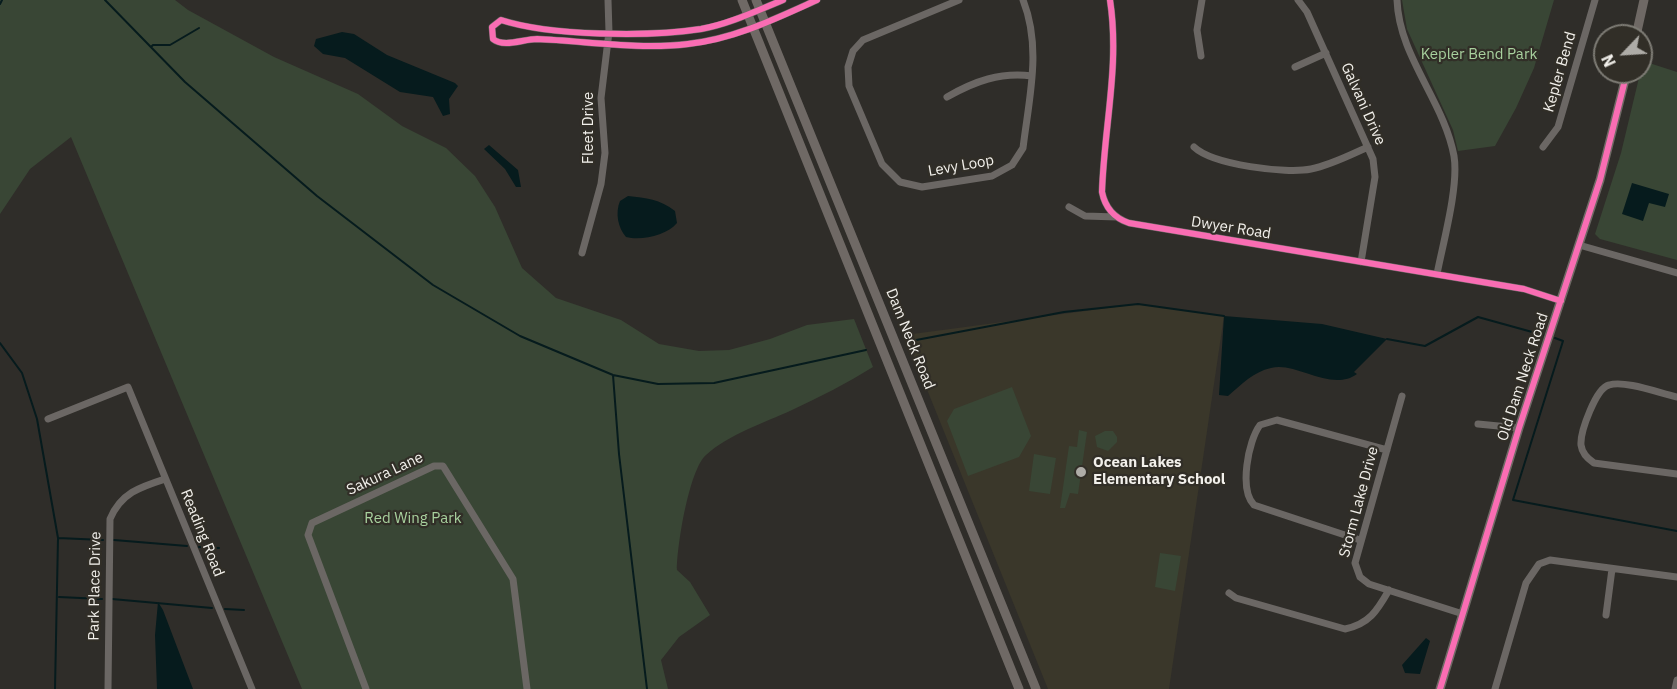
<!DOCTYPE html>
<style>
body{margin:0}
#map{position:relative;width:1677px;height:689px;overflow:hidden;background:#2f2d29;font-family:"IBM Plex Sans",sans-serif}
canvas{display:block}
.north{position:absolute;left:1593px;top:24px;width:60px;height:60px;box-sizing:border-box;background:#312e27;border:2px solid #7e7c75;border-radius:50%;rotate:245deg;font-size:16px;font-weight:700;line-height:24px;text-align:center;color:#f2f0eb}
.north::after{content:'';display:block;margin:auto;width:21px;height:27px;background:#aeaca7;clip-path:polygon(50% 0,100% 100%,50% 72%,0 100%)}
</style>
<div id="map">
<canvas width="1677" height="689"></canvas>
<div class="north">N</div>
</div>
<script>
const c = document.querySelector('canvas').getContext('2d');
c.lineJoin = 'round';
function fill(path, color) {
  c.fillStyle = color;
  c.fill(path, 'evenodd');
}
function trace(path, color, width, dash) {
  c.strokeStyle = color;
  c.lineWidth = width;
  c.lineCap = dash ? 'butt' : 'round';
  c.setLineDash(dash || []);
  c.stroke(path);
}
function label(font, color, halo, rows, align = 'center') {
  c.font = font + ' "IBM Plex Sans",sans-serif';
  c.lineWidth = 4.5;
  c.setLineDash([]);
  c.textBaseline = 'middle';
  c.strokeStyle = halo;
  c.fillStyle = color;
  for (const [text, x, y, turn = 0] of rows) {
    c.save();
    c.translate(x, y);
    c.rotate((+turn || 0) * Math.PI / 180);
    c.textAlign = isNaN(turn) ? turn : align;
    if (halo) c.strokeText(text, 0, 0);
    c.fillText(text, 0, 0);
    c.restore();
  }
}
const built = new Path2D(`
 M1138,304L1224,316L1169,689H1048L905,335Z`);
const green = new Path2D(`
 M0,0H175L188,10L274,57L358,94L402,126L446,148L475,176L495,207L522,268L556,298L621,320L659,344L699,351L729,350L770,339L807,325L854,319L873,367C847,383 820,397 792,410C764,423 729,434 706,455C689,470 677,546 677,570L690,582L710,615L679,637L661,660L668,689H302L71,137L30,169L0,214Z
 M1402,0H1554L1534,68L1516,108L1495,146L1458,151L1453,130L1407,29Z
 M1643,61L1677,72V260L1600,239L1595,234L1621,153Z
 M1012,387L1031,436L1019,457L968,476L947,421L954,409Z
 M1079,430L1087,432L1078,494L1070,493L1065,508H1060L1069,446L1077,447Z
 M1105,431H1113L1117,437V442L1108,451L1097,447L1095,436Z
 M1034,454L1056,458L1050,494L1029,491Z
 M1160,553L1181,556L1175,591L1155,587Z`);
const water = new Path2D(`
 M342,32L354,34L387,55L455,83L458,86L449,99L450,114L443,116L433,97L400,92L345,58L323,54L314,46L316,39Z
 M489,145L518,170L521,187H516L505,169L484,149Z
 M1632,183L1669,194L1665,207L1649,203L1643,221L1622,214Z
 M628,196C646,198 660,199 675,211L677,223C667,235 642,241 626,237C618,228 615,213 620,201Z
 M1224,316L1322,324L1387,339L1354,372L1357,374C1331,393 1296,361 1271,368C1253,372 1242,384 1228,396L1219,395Z
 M158,602L163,610L193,689H157L155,635Z
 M1426,638L1430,641L1420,674L1405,673L1402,665Z`);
const stream = new Path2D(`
 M105,0L185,82L317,196L433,285L520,336L613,375L658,384L714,383L866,350
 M0,4L2,0
 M151,47L153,45H170L199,28
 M1555,338L1563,341L1513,500L1677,531
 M1387,339L1425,346L1478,317L1543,335
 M911,341L1064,312L1138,304L1224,316
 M0,343L22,373L37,419L58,538L55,689
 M613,375L619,454L647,689
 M58,538L103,540
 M114,540L187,546
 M199,547L219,548
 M59,597L102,599
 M112,599L212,608
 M225,609L244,610`);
const street = new Path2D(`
 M783,0C756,11 729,24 701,29C649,37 550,36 501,20L492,27L493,39C504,48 523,39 537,39C586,41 638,50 688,44C734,39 775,19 817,0
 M959,0L863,40L853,51L848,67L849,86L882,164L900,182L922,187L992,176L1012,165L1023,148C1029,98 1042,48 1023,0
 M1110,0C1120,65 1104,127 1102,192C1105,207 1114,218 1129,223L1524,289L1561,301
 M1298,0L1307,12L1373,159L1375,177L1361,262
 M1397,0C1399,57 1444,101 1454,156C1459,186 1443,243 1437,274
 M1201,56L1197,30L1202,0
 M1295,67L1326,53
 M947,97C975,81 1000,72 1032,76
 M1194,147C1213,165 1286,174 1311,169C1331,165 1350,155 1368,147
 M1543,147L1558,127L1595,0
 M1069,207L1085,216L1117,217
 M1579,245L1677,273
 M582,253L601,184L605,153L601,98L609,32L608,0
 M1402,396L1355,563L1360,577L1369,584L1463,614
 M1677,397C1659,393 1625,380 1609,385C1596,388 1580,432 1581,445C1582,453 1588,459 1594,463L1677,474
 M48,419L128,387L252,689
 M1478,424L1519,428
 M1360,540L1254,505C1239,490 1248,441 1260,425L1277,420L1387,450
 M1229,593L1236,598L1345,629C1369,624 1377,611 1389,590
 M1606,615L1612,569
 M108,689L110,519C121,493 140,487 165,479
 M366,689L308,535L312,523L434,466H443L513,579L527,689
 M1495,689L1526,583L1539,564L1550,560L1677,577
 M1675,689L1677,680`);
const secondary = new Path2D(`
 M742,0L1019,689
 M756,0L1036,689
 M1636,36L1644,0
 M1440,689L1519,428L1600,180L1627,72`);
const cycleway = new Path2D(`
 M783,0C756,11 729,24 701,29C649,37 550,36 501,20L492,27L493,39C504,48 523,39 537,39C586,41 638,50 688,44C734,39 775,19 817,0
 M1110,0C1120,65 1104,127 1102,192C1105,207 1114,218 1129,223L1524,289L1561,301
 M1440,689L1519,428L1600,180L1627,72`);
const markers = [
 [1081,472,6,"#aeaca7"]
];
const parkNames = [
 ["Kepler Bend Park",1479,55],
 ["Red Wing Park",413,519]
];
const streetNames = [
 ["Kepler Bend",1560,72,-74],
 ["Galvani Drive",1363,104,66],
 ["Fleet Drive",589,128,-90],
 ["Levy Loop",961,166,-10],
 ["Dwyer Road",1231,228,9],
 ["Dam Neck Road",910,339,68],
 ["Old Dam Neck Road",1523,377,-72],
 ["Sakura Lane",385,474,-25],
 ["Storm Lake Drive",1359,502,-75],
 ["Reading Road",202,533,68],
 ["Park Place Drive",95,586,-89]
];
const poiNames = [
 ["Ocean Lakes",1093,463],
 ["Elementary School",1093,480]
];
fill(built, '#3a372a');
fill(green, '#394635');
fill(water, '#061b1d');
trace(stream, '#061b1d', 2);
trace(street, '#6b6764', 7);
trace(secondary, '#6f6965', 9);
trace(cycleway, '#f96db3', 6);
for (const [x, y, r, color] of markers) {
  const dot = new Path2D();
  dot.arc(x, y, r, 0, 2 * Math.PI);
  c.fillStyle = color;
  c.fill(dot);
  trace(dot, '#312e27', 2);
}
label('15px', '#a8d19e', '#312e27', parkNames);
label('15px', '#f2f0eb', '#312e27', streetNames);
label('bold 15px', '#f2f0eb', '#312e27', poiNames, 'left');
</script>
